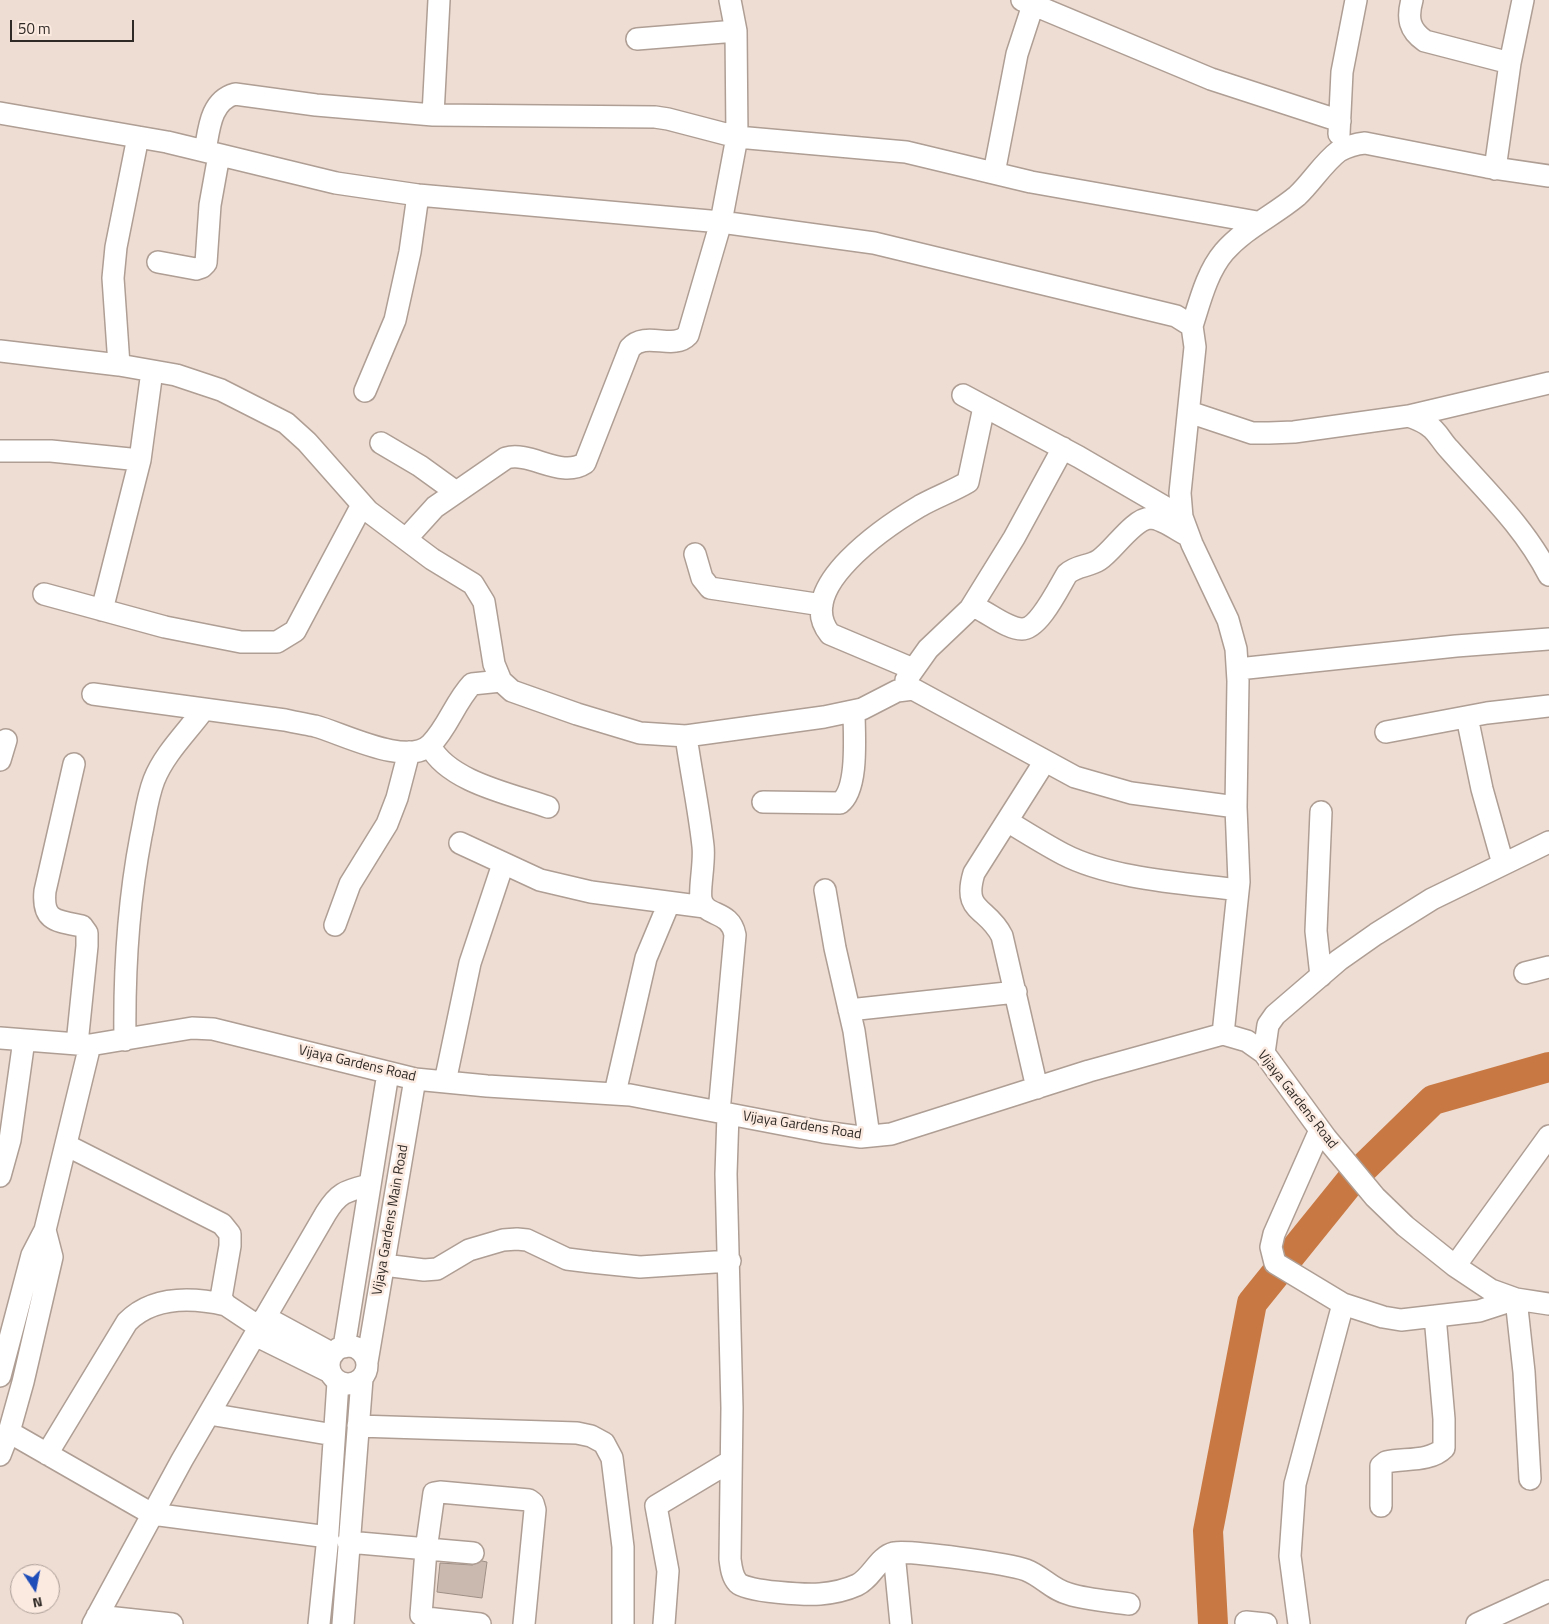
<!DOCTYPE html>
<style>
body{margin:0}
#map{position:relative;width:1549px;height:1624px;overflow:hidden;background:#eeddd3;font-family:"Titillium Web",sans-serif}
canvas{display:block}
.north{position:absolute;left:10px;top:1564px;width:50px;height:50px;box-sizing:border-box;background:#fbeae0;border:1px solid #aa9d96;border-radius:50%;rotate:169deg;font-size:14px;font-weight:700;line-height:20px;text-align:center;color:#302a26}
.north::after{content:'';display:block;margin:auto;width:18px;height:22px;background:#1e4cb9;clip-path:polygon(50% 0,100% 100%,50% 72%,0 100%)}
.scale{position:absolute;left:10px;top:20px;width:124px;height:22px;box-sizing:border-box;border:2px solid #302a26;border-top:0;padding-left:6px;font-size:15px;line-height:18px;white-space:nowrap;color:#302a26;-webkit-text-stroke:4px #fbeae0;paint-order:stroke}
</style>
<div id="map">
<canvas width="1549" height="1624"></canvas>
<div class="north">N</div>
<div class="scale">50 m</div>
</div>
<script>
const c = document.querySelector('canvas').getContext('2d');
c.lineJoin = 'round';
function trace(path, color, width, dash) {
  c.strokeStyle = color;
  c.lineWidth = width;
  c.lineCap = dash ? 'butt' : 'round';
  c.setLineDash(dash || []);
  c.stroke(path);
}
function fill(path, color) {
  c.fillStyle = color;
  c.fill(path, 'evenodd');
}
function label(font, color, halo, rows, align = 'center') {
  c.font = font + ' "Titillium Web",sans-serif';
  c.lineWidth = 5;
  c.setLineDash([]);
  c.textBaseline = 'middle';
  c.strokeStyle = halo;
  c.fillStyle = color;
  for (const [text, x, y, turn = 0] of rows) {
    c.save();
    c.translate(x, y);
    c.rotate((+turn || 0) * Math.PI / 180);
    c.textAlign = isNaN(turn) ? turn : align;
    if (halo) c.strokeText(text, 0, 0);
    c.fillText(text, 0, 0);
    c.restore();
  }
}
const river = new Path2D(`
 M1213,1624L1208,1531L1252,1303L1353,1178L1433,1100L1549,1067`);
const building = new Path2D(`
 M482,1561L487,1562L482,1598L437,1592L440,1563L472,1565Z`);
const minor = new Path2D(`
 M1022,0L1211,79L1340,121
 M1412,0C1407,18 1409,30 1425,41L1510,63
 M637,39L736,31
 M0,113L167,142L336,183L418,195L721,222L874,243L1176,316L1192,326L1195,347L1180,493L1182,517L1192,544L1228,620L1236,649L1238,681L1236,807L1239,882L1223,1034
 M433,115L439,0
 M1339,134L1342,72L1356,0
 M205,151C209,130 210,101 235,94L316,105L433,115L655,117L668,119L737,137L906,152L1031,182L1257,222
 M1495,169L1510,63L1523,0
 M994,173L1017,54L1033,5
 M158,262L196,269L202,267L206,263L210,205L219,155
 M1192,326C1200,301 1207,272 1224,252C1245,228 1273,216 1297,196C1312,182 1323,163 1339,151C1348,146 1355,144 1365,143L1487,167L1549,176
 M0,351L119,365L176,375L221,390L286,423L307,442L368,511L432,559L473,584L484,602L494,664L501,681L512,691L577,714L640,733L686,736L824,717L862,709L897,691L913,689L1075,777L1131,793L1236,807
 M119,365L113,278L116,247L138,137
 M365,391L395,320L410,252L418,195
 M963,395L1079,457L1182,517
 M1189,412L1252,433H1269L1294,432L1409,416C1416,419 1423,421 1429,426C1437,431 1442,442 1449,449C1485,490 1524,526 1549,575
 M1409,416L1549,383
 M381,443L420,466L456,492
 M0,451H51L140,460
 M406,539L435,507L506,458C531,451 561,479 585,463L630,348C646,330 673,351 688,335L721,222L737,137L736,31L730,0
 M695,554L702,578L710,588L822,605
 M44,594L165,627L241,642H277L295,631L362,505
 M970,609L1014,538L1063,448
 M102,610L140,460L152,371
 M913,669L830,634C792,588 888,525 920,506C936,497 953,491 968,482L984,407
 M1238,669L1456,646L1549,639
 M906,680L928,649L970,609L977,608C990,614 1008,629 1022,629C1039,629 1059,587 1067,574C1077,565 1088,567 1099,560C1113,551 1133,519 1150,518C1162,518 1178,531 1189,536
 M93,694L285,720C294,722 305,724 315,726C342,733 408,768 431,744C448,727 455,702 472,684L501,681
 M1467,717L1482,789L1503,864
 M1386,732L1487,713L1549,706
 M686,736C691,772 699,809 703,846C705,862 699,888 701,899C705,918 730,909 735,935L719,1112
 M430,746C449,782 511,794 548,807
 M0,760L6,740
 M74,764L45,891C42,921 56,921 82,926L87,933V946L77,1044
 M763,802L840,803C859,789 854,734 854,711
 M1321,812L1316,931L1321,976
 M1007,821C1025,832 1044,844 1063,854C1111,879 1184,883 1238,890
 M460,843L540,880L591,892L705,907
 M825,890L835,948L854,1031L869,1136
 M335,925L350,884L387,824L397,798L409,752
 M1525,973L1549,967
 M849,1010L1016,992
 M0,1038L90,1045L192,1028L213,1029L415,1079L487,1086L630,1095L823,1132L861,1137L891,1134L1089,1071L1223,1034L1247,1041L1264,1053L1326,1138L1375,1197L1405,1226L1455,1266L1491,1290L1516,1299L1549,1304
 M125,1040C124,971 128,904 141,836C145,818 147,798 154,780C164,754 188,731 204,709
 M1264,1053L1268,1025L1275,1015L1339,960L1376,934L1432,899L1549,842
 M445,1082L470,963L503,864
 M1037,1088L1002,936C987,906 962,913 974,873L1045,761
 M615,1093L646,958L669,903
 M728,1114L726,1174L732,1408L730,1559C731,1567 732,1577 738,1583C747,1592 807,1595 820,1594C832,1593 846,1590 857,1585C872,1578 878,1557 894,1553C910,1550 1010,1564 1026,1570C1042,1576 1052,1590 1069,1594C1088,1600 1109,1601 1129,1604
 M1320,1130L1274,1234L1271,1247L1275,1263L1343,1304L1383,1317L1401,1320L1479,1311L1516,1299L1524,1372L1530,1479
 M66,1145L222,1224L230,1234V1246L221,1298L226,1305L259,1327
 M0,1176L10,1140L24,1040
 M384,1265L424,1270L437,1269L469,1250L503,1240L517,1239L527,1240L567,1259L591,1262L640,1267L730,1261
 M1455,1266L1549,1136
 M265,1317L333,1354
 M255,1335L330,1372
 M329 1365a19 19 0 1 1 38 0a19 19 0 1 1-38 0Z
 M344,1347L388,1073
 M367,1362L415,1079
 M0,1376L32,1255L45,1230L90,1045
 M209,1414L334,1435
 M358,1426L577,1433L591,1436L604,1443L612,1458L623,1547V1624
 M9,1432L152,1514L328,1537
 M47,1454L127,1322C153,1296 191,1297 226,1305
 M0,1455L9,1432L23,1382L52,1257L45,1230
 M1381,1506V1466L1386,1462C1405,1458 1430,1462 1444,1448V1419L1435,1316
 M348,1542L473,1553
 M894,1553L901,1624
 M97,1616L172,1624
 M1246,1622L1266,1624
 M93,1624L182,1460L326,1213C339,1192 346,1191 369,1185
 M319,1624L327,1546L338,1382
 M343,1624L362,1379
 M480,1624L426,1618L421,1615L426,1550L434,1493L440,1492L529,1500L533,1503L535,1510L524,1624
 M664,1624L668,1571L656,1506L731,1461
 M1299,1624L1290,1556L1295,1484L1343,1304
 M1477,1624L1549,1591`);
const streetNames = [
 ["Vijaya Gardens Road",357,1064,13],
 ["Vijaya Gardens Road",1297,1100,52],
 ["Vijaya Gardens Road",802,1126,9],
 ["Vijaya Gardens Main Road",391,1220,-80]
];
trace(river, '#c87943', 30);
fill(building, '#cab9af');
trace(building, '#9e8f85', 1);
trace(minor, '#ae9e94', 24);
trace(minor, '#fff', 21);
label('14px', '#302a26', '#fbeae0', streetNames);
</script>
